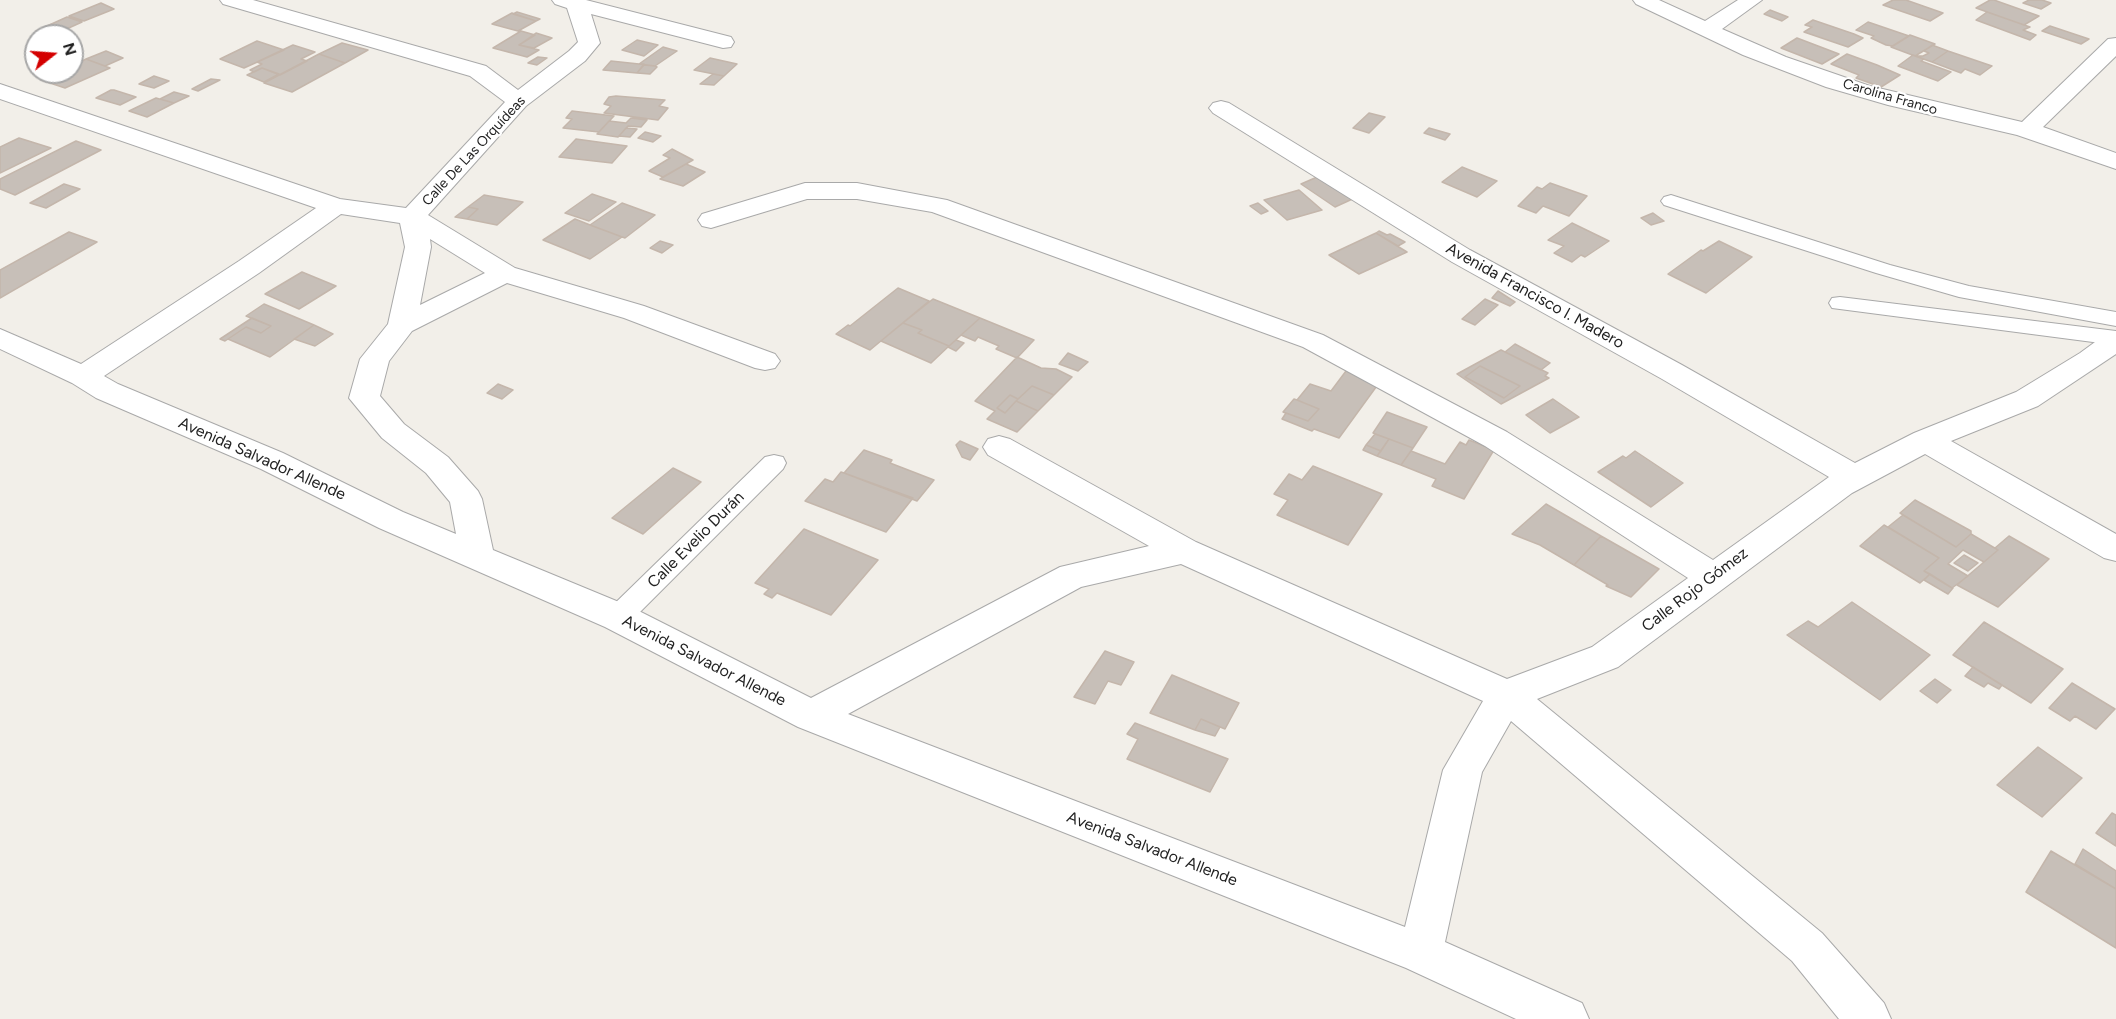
<!DOCTYPE html>
<meta charset="utf-8">
<style>
body{margin:0}
#map{position:relative;width:2116px;height:1019px;overflow:hidden;background:#f2efe9;font-family:Figtree,sans-serif}
canvas{display:block}
.north{position:absolute;left:24px;top:24px;width:60px;height:60px;box-sizing:border-box;background:#fff;border:2px solid #a7a7a7;border-radius:50%;rotate:73deg;font-size:16px;font-weight:700;line-height:24px;text-align:center;color:#222}
.north::after{content:'';display:block;margin:auto;width:21px;height:27px;background:#d40000;clip-path:polygon(50% 0,100% 100%,50% 72%,0 100%)}
</style>
<div id="map">
<canvas width="2116" height="1019"></canvas>
<div class="north">N</div>
</div>
<script>
const c = document.querySelector('canvas').getContext('2d');
c.lineJoin = 'round';
function fill(path, color) {
  c.fillStyle = color;
  c.fill(path, 'evenodd');
}
function trace(path, color, width, dash) {
  c.strokeStyle = color;
  c.lineWidth = width;
  c.lineCap = dash ? 'butt' : 'round';
  c.setLineDash(dash || []);
  c.stroke(path);
}
function label(font, color, halo, rows, align = 'center') {
  c.font = font + ' Figtree,sans-serif';
  c.lineWidth = 4.5;
  c.setLineDash([]);
  c.textBaseline = 'middle';
  c.strokeStyle = halo;
  c.fillStyle = color;
  for (const [text, x, y, turn = 0] of rows) {
    c.save();
    c.translate(x, y);
    c.rotate((+turn || 0) * Math.PI / 180);
    c.textAlign = isNaN(turn) ? turn : align;
    if (halo) c.strokeText(text, 0, 0);
    c.fillText(text, 0, 0);
    c.restore();
  }
}
const building = new Path2D(`
 M1893,0H1906L1943,13L1930,21L1883,5Z
 M1990,0H1994L2039,16L2024,25L1976,8Z
 M2029,0H2042L2051,3L2041,9L2023,3Z
 M101,3L114,9L84,21L69,16Z
 M1770,10L1788,17L1782,21L1764,14Z
 M517,12L540,19L536,21L513,14Z
 M1987,12L2030,27L2023,30L2036,35L2030,40L1976,20Z
 M512,13L536,21L518,31L492,24Z
 M67,17L82,22L51,36L36,31Z
 M1813,20L1854,34L1863,38L1848,47L1804,32L1812,27L1805,25Z
 M1868,22L1909,36L1893,46L1886,45L1871,38L1874,36L1856,30Z
 M2050,26L2089,39L2081,44L2042,31Z
 M521,31L535,35L519,45L539,50L527,57L493,48Z
 M536,33L552,38L534,48L519,45Z
 M1910,35L1935,44L1915,56L1891,47Z
 M1797,38L1839,54L1822,64L1781,48Z
 M637,40L658,45L644,56L622,50Z
 M257,41L284,50L244,68L220,59Z
 M342,43L368,50L345,63L319,54Z
 M293,45L315,52L301,59L307,61L280,75L262,68L254,72L250,70L262,64L257,62Z
 M1932,45L1948,51L1932,62L1915,56H1923L1929,53L1924,51Z
 M663,47L677,51L655,66L639,64Z
 M106,51L123,58L105,66L86,59Z
 M1948,51L1992,66L1980,75L1965,69L1961,73L1932,62Z
 M319,54L345,63L292,92L264,83Z
 M1847,54L1877,65L1900,75L1881,87L1856,78L1859,75L1831,64Z
 M1913,55L1924,59L1921,61L1951,72L1938,81L1898,66Z
 M538,57L547,58L537,65L528,63Z
 M710,58L737,64L724,76L694,70Z
 M86,59L110,68L65,88L41,80L58,72H72V66Z
 M611,61L639,64H644L637,73L603,70Z
 M644,65L655,66L657,67L650,74L637,73Z
 M262,68L279,74L264,82L247,75Z
 M713,74L724,76L714,85L700,84Z
 M154,76L169,81L154,88L139,84Z
 M211,79L220,80L198,91L192,89Z
 M111,90H114L136,97L120,105L96,98Z
 M174,92L189,96L174,103L160,99Z
 M616,96L665,100L659,106L668,108L658,120L604,113L611,106L604,104L609,97Z
 M156,98L174,103L147,117L129,111Z
 M572,111L614,116L599,132L563,128L572,119L566,118Z
 M1369,113L1385,117L1369,133L1353,128Z
 M631,118L647,120L641,127L628,126L618,137L597,134L609,121L626,123Z
 M626,128L637,129L630,137L619,136Z
 M1429,128L1450,134L1445,140L1424,133Z
 M645,132L661,136L653,142L638,138Z
 M19,138L51,148L0,173V147Z
 M576,139L627,146L612,163L559,157Z
 M76,141L101,150L15,195L0,189V179Z
 M672,149L693,160L663,177L649,171L670,158L663,155Z
 M686,164L705,172L683,186L660,179Z
 M1462,167L1497,181L1477,197L1442,182Z
 M1324,174L1359,196L1335,207L1301,184Z
 M1550,183L1587,196L1569,216L1543,206L1536,213L1518,206L1537,187L1542,189Z
 M64,184L80,189L46,208L30,203Z
 M1299,190L1322,210L1287,220L1264,200Z
 M592,194L616,202L589,221L565,213Z
 M484,195L523,202L497,225L467,219L478,209L468,207Z
 M622,203L655,215L625,238L590,225Z
 M1258,203L1268,211L1261,214L1250,206Z
 M468,207L478,209L467,219L455,217Z
 M1653,213L1664,221L1651,225L1641,218Z
 M575,219L590,225L622,237L590,259L543,240Z
 M1572,223L1609,241L1585,257L1581,255L1572,262L1554,253L1564,246L1548,240Z
 M1379,231L1387,235L1390,234L1405,242L1398,246L1376,233Z
 M69,232L97,242L0,298V270Z
 M1376,233L1407,252L1359,274L1329,255Z
 M660,241L673,245L662,253L650,248Z
 M1719,241L1752,257L1706,293L1668,274L1701,250L1703,251Z
 M302,272L336,286L299,309L265,294Z
 M898,288L929,301L870,350L836,334L848,325L850,326Z
 M1498,291L1515,302L1510,306L1492,298Z
 M933,299L980,318L949,346L918,333L922,330L903,323Z
 M1485,299L1498,305L1475,325L1462,319Z
 M264,304L314,325L270,357L228,339L246,327L261,333L271,326L246,316Z
 M252,318L271,326L261,333L246,327L225,341L220,339Z
 M980,318L1034,340L1017,358L996,349L999,346L978,337L975,341L961,335Z
 M903,323L922,330L918,333L949,346L931,363L881,341Z
 M314,325L333,334L315,346L294,339Z
 M956,340L964,343L956,351L948,347Z
 M1515,344L1550,363L1541,370L1505,352Z
 M1501,350L1548,373L1545,376L1549,378L1501,404L1457,374ZM1480,366L1520,386L1504,398L1465,377Z
 M1068,353L1088,362L1078,371L1059,364Z
 M1017,357L1041,368L1056,369L1072,377L1054,395L1032,386L1018,399L1010,395L997,408L1005,413L1016,401L1038,411L1017,432L987,419L995,411L975,401Z
 M1480,366L1520,386L1504,398L1465,377Z
 M1346,371L1379,383L1339,438L1314,429L1312,431L1282,419L1286,413L1308,421L1319,409L1297,400L1310,384L1331,391Z
 M498,384L513,390L502,399L487,393Z
 M1032,386L1054,395L1038,411L1016,401Z
 M1010,395L1018,399L1005,413L997,408Z
 M1294,399L1297,400L1319,409L1308,421L1283,412Z
 M1553,399L1579,417L1550,433L1526,415Z
 M1387,412L1427,427L1413,448L1373,433Z
 M1375,434L1389,439L1381,451L1366,445Z
 M1389,439L1413,448L1401,465L1377,456Z
 M1469,440L1494,450L1464,499L1432,486L1436,479L1401,465L1411,451L1445,464L1460,442L1466,445Z
 M960,441L978,449L970,460L962,457L956,445Z
 M1366,445L1381,451L1377,456L1363,450Z
 M864,450L892,460L890,463L934,480L917,501L844,473Z
 M1635,451L1683,483L1651,507L1598,472L1623,456L1626,458Z
 M1313,466L1382,494L1348,545L1277,515L1288,500L1274,494L1289,474L1302,480Z
 M673,468L701,482L643,534L612,518Z
 M841,472L844,473L913,498L886,532L805,501L825,479L833,482Z
 M1915,500L1971,531V534L1956,547L1900,513Z
 M1546,504L1601,536L1574,565L1540,545L1512,534Z
 M1903,515L1956,547L1971,534L1998,550L1984,562L1963,550L1948,564L1968,576L1952,588L1924,571L1939,558L1888,527Z
 M1884,525L1939,558L1924,571L1930,574L1920,583L1860,546Z
 M804,529L878,560L831,615L777,593L772,598L764,594L769,589L755,583Z
 M1601,536L1659,569L1631,597L1606,586L1608,585L1574,565Z
 M2009,536L2049,559L1998,607L1957,585L1998,550L1995,548Z
 M1964,555L1978,563L1968,571L1954,563Z
 M1930,574L1952,588H1953L1948,594L1924,580Z
 M1852,602L1930,655L1880,700L1787,635L1808,621L1818,627Z
 M1984,622L2063,669L2031,703L1953,655Z
 M1105,651L1134,662L1121,685L1108,681L1095,704L1074,697Z
 M1973,667L2002,685L1999,689L1988,683L1984,687L1965,676Z
 M1172,675L1239,703L1225,729L1201,719L1195,730L1150,713Z
 M1935,679L1951,690L1937,703L1920,691Z
 M2072,683L2115,709L2096,729L2075,716L2070,721L2049,708Z
 M1201,719L1220,727L1215,736L1195,730Z
 M1135,723L1228,759L1210,792L1127,759L1138,739L1127,734Z
 M2038,747L2082,778L2042,817L1997,785Z
 M2112,813L2116,815V846L2096,833Z
 M2083,849L2116,871V889L2075,864Z
 M2051,851L2116,889V948L2026,892Z`);
const lane = new Path2D(`
 M1671,195L1890,265L1969,286L2116,312V326L1959,297L1876,273L1664,205L1661,201L1664,197Z
 M1840,297L2116,331V345L1832,308L1829,303L1832,298Z
 M774,455L783,457L786,463L783,469L628,624L618,628L608,624L604,617L608,610L765,457Z`);
const street = new Path2D(`
 M220,0H253L486,66L518,90L569,51L578,42L567,8L555,4L552,0H586L731,37L734,42L731,47L723,48L591,14L600,43L585,61L526,106L428,215L515,268L644,306L775,354L780,361L775,368L765,370L755,368L624,318L507,283L412,331L389,361L380,396L404,424L448,457L478,491L482,499L493,550L631,607L811,698L1060,567L1149,546L988,455L983,447L988,439L999,436L1010,439L1196,542L1507,679L1592,647L1688,578L1485,446L1303,347L932,212L857,199H807L711,228L702,226L698,220L702,214L805,183H857L947,200L1323,335L1507,432L1713,560L1829,477L1662,379L1452,262L1213,113L1209,108L1213,103L1221,101L1229,103L1470,250L1682,365L1855,463L1914,433L2016,392L2080,353L2106,334L2116,331V354L2038,406L1951,441L2116,534V561L2104,558L1925,454L1852,493L1618,667L1537,699L1822,933L1884,1003L1891,1019H1839L1792,961L1511,721L1482,772L1445,942L1582,1003L1589,1019H1516L1406,968L798,727L605,627L379,528L261,469L96,398L72,383L0,349V329L81,364L239,261L316,208L0,99V84L340,199L406,208L505,102L470,76L223,4ZM341,214L400,223L405,247L388,324L360,359L349,398L382,438L426,473L450,502L456,534L403,512L283,453L118,384L104,376L259,273ZM430,239L485,273L420,305L431,247ZM1181,564L1483,701L1443,770L1405,927L848,714L1081,587Z
 M1633,0H1659L1705,21L1738,0H1762L1722,29L1786,57L1870,86L2022,122L2108,39L2116,38V56L2043,127L2116,153V169L2017,135L1888,105L1826,87L1743,55L1636,4Z`);
const farStreetnames = [
 ["Carolina Franco",1890,97,16],
 ["Calle De Las Orquídeas",474,151,-47]
];
const streetNames = [
 ["Avenida Francisco I. Madero",1535,296,29],
 ["Avenida Salvador Allende",262,459,24],
 ["Calle Evelio Durán",696,540,-45],
 ["Calle Rojo Gómez",1695,590,-37],
 ["Avenida Salvador Allende",704,661,27],
 ["Avenida Salvador Allende",1152,849,21]
];
fill(building, '#c7bfb8');
trace(building, '#c4b6ab', 1.5);
trace(lane, '#a9a9a9', 2);
trace(street, '#a9a9a9', 2);
fill(lane, '#fff');
fill(street, '#fff');
label('14px', '#222', '#fff', farStreetnames);
label('16px', '#222', '#fff', streetNames);
</script>
